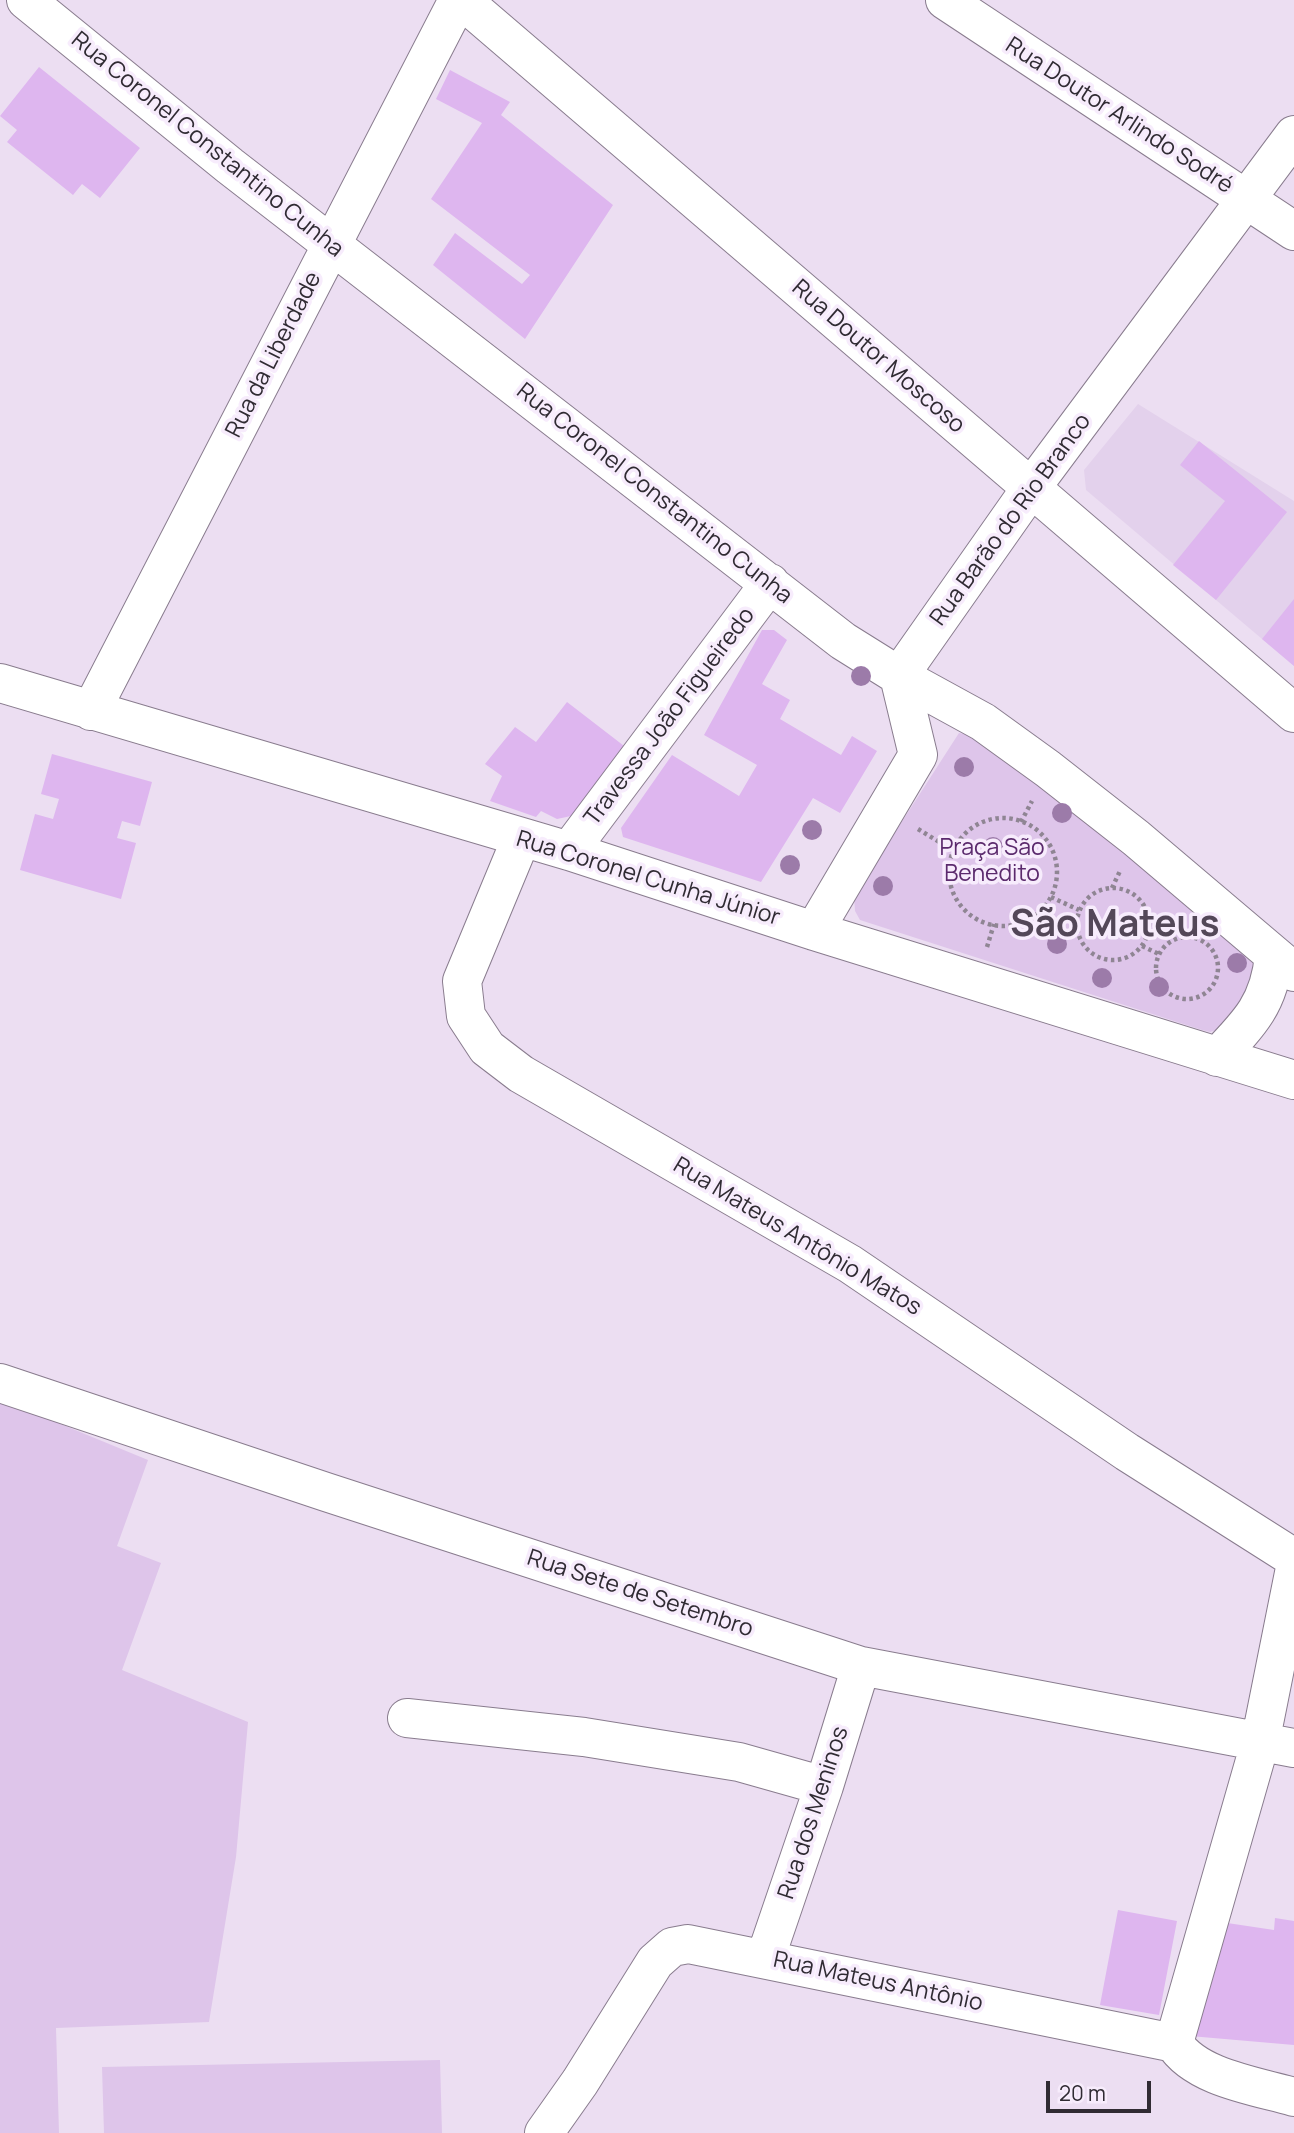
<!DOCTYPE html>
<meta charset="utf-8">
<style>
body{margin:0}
#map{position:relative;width:1294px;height:2133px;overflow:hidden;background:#ecdef2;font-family:Manrope,sans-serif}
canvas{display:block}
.scale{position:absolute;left:1046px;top:2081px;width:105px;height:32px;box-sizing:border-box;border:4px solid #302b33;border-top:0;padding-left:9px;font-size:21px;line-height:24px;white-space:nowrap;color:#302b33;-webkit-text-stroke:5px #f7ecfc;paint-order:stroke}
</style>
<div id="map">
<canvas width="1294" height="2133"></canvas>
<div class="scale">20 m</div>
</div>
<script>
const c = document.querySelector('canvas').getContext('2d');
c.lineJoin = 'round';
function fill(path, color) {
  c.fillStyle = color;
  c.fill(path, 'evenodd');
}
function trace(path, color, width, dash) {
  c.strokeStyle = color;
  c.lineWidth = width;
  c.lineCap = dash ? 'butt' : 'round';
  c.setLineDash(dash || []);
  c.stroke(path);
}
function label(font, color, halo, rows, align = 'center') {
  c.font = font + ' Manrope,sans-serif';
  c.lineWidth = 7;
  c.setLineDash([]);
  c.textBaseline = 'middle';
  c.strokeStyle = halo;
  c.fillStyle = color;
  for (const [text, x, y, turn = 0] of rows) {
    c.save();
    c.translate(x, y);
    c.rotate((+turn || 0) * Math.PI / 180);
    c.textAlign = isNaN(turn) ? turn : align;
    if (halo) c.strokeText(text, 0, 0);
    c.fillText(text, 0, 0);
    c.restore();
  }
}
const built = new Path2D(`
 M1138,404L1294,501V666L1086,490L1084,470Z`);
const green = new Path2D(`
 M959,733L993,740L1256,951L1263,976L1220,1029L1210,1032L1202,1030L860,920L855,911L854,896Z
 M0,1399L148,1460L117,1546L161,1563L122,1670L248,1722L236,1857L209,2022L56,2028L59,2133H0Z
 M440,2060L442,2133H104L102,2067Z`);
const building = new Path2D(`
 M39,67L140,148L100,198L82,184L73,195L7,142L17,130L0,116Z
 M450,70L510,102L501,115L613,205L525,339L433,265L455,233L522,284L530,275L431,199L482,123L436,99Z
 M1199,441L1287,512L1216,600L1173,565L1225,501L1180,465Z
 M1294,599V666L1262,639Z
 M762,630H774L787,640L762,684L790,700L780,719L841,755L852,736L877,751L840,813L813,798L761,882L623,837L621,828L672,755L739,796L757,765L704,735Z
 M567,702L628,749L581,810L571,816L557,819L541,811L536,817L490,801L502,776L485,764L515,727L536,742Z
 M52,754L152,782L140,826L122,821L117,838L136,843L121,899L20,870L35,814L53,819L59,799L41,794Z
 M1118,1910L1177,1921L1159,2015L1100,2005Z
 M1275,1918L1294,1921V2045L1190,2036L1214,1921L1274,1930Z`);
const path = new Path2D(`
 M949 872a54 54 0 1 1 108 0a54 54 0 1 1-108 0Z
 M1021,822L1032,801
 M918,829L954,851
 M1077 924a36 36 0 1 1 72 0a36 36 0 1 1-72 0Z
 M1112,888L1120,871
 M1051,897L1079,910
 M1156 968a31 31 0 1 1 62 0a31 31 0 1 1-62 0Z
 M1142,946L1159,954
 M987,947L994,924`);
const minor = new Path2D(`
 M26,0L230,166L843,641L899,676L983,722L1048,769L1136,838L1294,972
 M462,0L1294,713
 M945,0L1294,231
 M0,683L569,851L814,931L1294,1080
 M91,711L458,0
 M521,839L462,981L466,1016L487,1048L521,1074L850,1264L1127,1452L1294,1558
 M569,851L770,583
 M814,931L918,755L899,676L1031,488L1294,135
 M1217,1057C1249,1024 1270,1003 1274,955
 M0,1383L326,1492L861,1666L1294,1748
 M407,1718L584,1737L739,1762L824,1786
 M765,1959L824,1786L861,1666
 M1174,2043L1260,1743L1294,1573
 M544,2133L580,2082L655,1962L672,1947L688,1944L1174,2043C1196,2078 1256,2086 1294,2097`);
const trees = [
 [861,676],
 [964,767],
 [1062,813],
 [812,830],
 [993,847],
 [790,865],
 [883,886],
 [1057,944],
 [1237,963],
 [1102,978],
 [1159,987]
];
const streetNames = [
 ["Rua Doutor Arlindo Sodré",1119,116,33],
 ["Rua Coronel Constantino Cunha",207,145,39],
 ["Rua da Liberdade",274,355,-63],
 ["Rua Doutor Moscoso",878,357,41],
 ["Rua Coronel Constantino Cunha",654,494,38],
 ["Rua Barão do Rio Branco",1011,520,-54],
 ["Travessa João Figueiredo",670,717,-53],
 ["Rua Coronel Cunha Júnior",648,879,17],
 ["Rua Mateus Antônio Matos",797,1237,31],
 ["Rua Sete de Setembro",640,1594,18],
 ["Rua dos Meninos",814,1813,-72],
 ["Rua Mateus Antônio",878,1982,12]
];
const parkNames = [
 ["Praça São",992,849],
 ["Benedito",992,875]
];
const townNames = [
 ["São Mateus",1115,926]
];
fill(built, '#e3d1ec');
fill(green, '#dec5ea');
fill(building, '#deb6ef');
trace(minor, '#897c8e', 40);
trace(path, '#8f8593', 4.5, [3.5, 3.5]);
trace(minor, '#fff', 38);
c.fillStyle = '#9c7ba9';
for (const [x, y] of trees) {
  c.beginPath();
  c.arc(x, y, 10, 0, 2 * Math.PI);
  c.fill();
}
label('23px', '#302b33', '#f7ecfc', streetNames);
label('23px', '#5b2a6d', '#f7ecfc', parkNames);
label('bold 37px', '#534758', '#f7ecfc', townNames);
</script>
